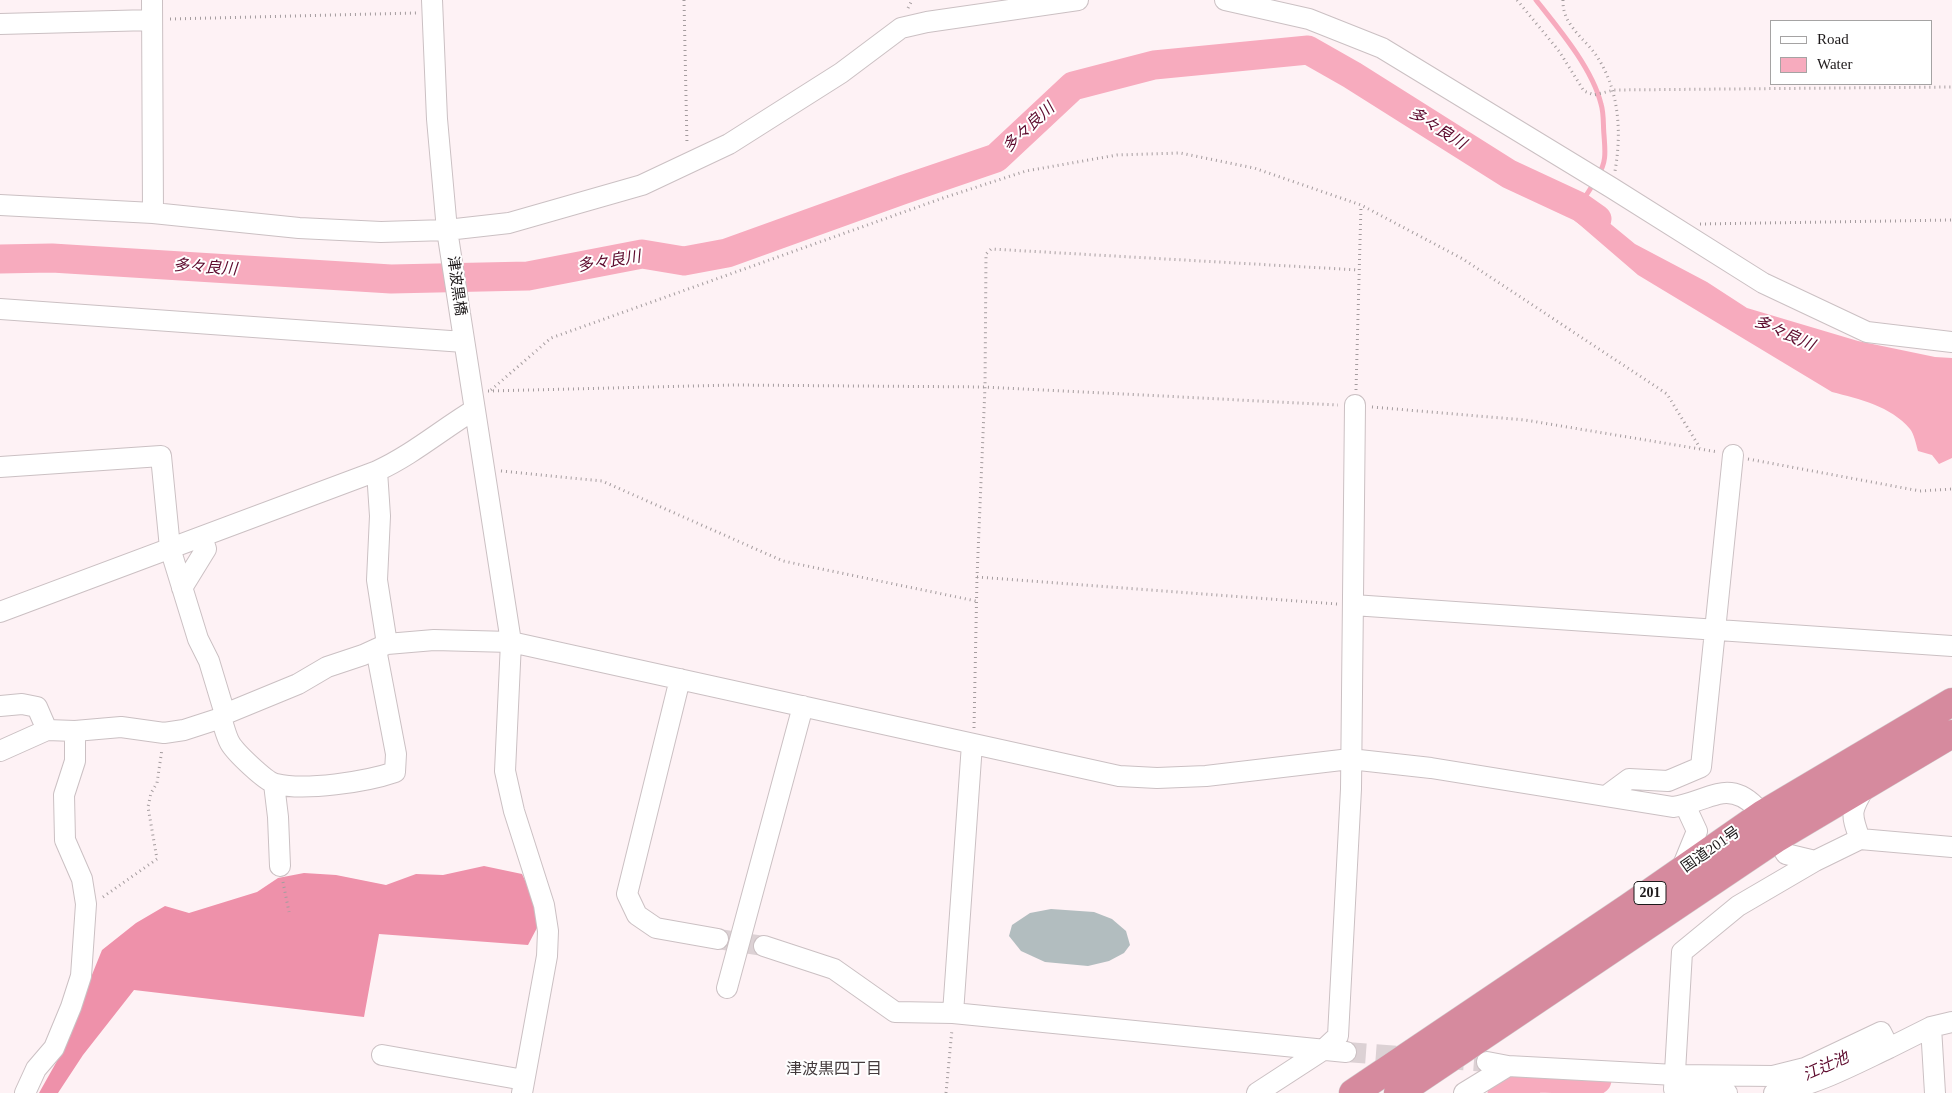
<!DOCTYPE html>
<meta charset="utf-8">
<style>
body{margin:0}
#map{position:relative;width:1952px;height:1093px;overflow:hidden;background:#fef2f5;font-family:"Times New Roman",serif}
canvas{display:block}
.legend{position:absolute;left:1770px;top:20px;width:162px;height:65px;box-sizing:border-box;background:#fff;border:1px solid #a5a3a3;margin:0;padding:6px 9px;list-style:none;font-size:15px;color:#1d191a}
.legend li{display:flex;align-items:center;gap:10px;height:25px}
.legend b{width:25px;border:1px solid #a5a3a3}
</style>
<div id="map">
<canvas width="1952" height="1093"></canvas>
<ul class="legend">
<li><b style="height:6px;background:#fff"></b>Road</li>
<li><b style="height:14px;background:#f7abbe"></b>Water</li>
</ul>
</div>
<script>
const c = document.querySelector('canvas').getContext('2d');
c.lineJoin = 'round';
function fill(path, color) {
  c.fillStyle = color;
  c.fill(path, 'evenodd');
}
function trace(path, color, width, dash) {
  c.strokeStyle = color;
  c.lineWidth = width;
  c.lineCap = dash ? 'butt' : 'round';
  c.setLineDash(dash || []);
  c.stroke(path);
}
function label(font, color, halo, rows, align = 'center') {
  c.font = font + ' "Times New Roman","Noto Sans JP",serif';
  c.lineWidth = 4;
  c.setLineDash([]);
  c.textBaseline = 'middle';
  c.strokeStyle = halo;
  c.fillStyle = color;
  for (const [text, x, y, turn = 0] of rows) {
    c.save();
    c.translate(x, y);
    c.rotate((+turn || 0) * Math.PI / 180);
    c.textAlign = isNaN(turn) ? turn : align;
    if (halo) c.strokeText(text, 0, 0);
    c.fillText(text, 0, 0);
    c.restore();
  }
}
const forest = new Path2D(`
 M484,866L522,874L533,897L538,926L528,945L379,934L364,1017L134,990L83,1055L58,1093H39L57,1061L102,950L136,923L165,906L189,913L257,892L278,878L304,873L336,875L386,885L416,874L443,875Z`);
const water = new Path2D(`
 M1568,189L1635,244L1707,282L1747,308L1858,341L1935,357L1952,358V458L1939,464L1932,455L1918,451C1916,444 1914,434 1910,429C1891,406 1859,399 1832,392L1638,275L1559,207Z`);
const stream = new Path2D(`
 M1536,0C1559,29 1592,68 1601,104C1604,113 1603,125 1604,135C1605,150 1607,162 1598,175
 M1580,205L1594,183`);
const river = new Path2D(`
 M0,259L52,258L391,279L528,276L642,254L684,261L727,253L902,190L996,158L1073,86L1154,65L1308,50L1352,75L1509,174L1580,207L1597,219
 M1502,1093L1538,1078L1597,1080`);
const building = new Path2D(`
 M1051,909L1094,912L1112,919L1126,931L1130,945L1124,953L1109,961L1088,966L1045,962L1021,951L1009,936L1012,925L1030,913Z`);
const minorTunnel = new Path2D(`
 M718,939L764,946
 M1346,1052L1413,1057
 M1444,1059L1487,1062`);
const path = new Path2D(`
 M684,0L687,145
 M1517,0L1559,51L1584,91L1594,95L1614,90L1952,87
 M1563,0C1562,24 1583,37 1596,55C1619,89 1622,131 1615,171
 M908,8L912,0
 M170,19L416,13
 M1700,224L1952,220
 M491,390L551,338L943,198L1026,171L1117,155L1180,153L1254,168L1361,205L1463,259L1667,394L1700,448
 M1356,390L1361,205
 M488,391L734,385L985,387L1338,405
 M1372,407L1525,420L1718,452
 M1748,459L1920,491L1952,489
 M501,471L602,481L783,561L976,601
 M977,577L1337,604
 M974,728L977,577L985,387L986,254L991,249L1359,270
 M283,882L289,912
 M103,897L157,859L148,807L151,793L157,783L162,749
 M946,1093L952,1029`);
const minor = new Path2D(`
 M152,0L153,213
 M432,0L437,119L447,230L511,642L505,771L514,811L544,905L548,931L547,956L522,1093
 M1225,0L1309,19L1382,48L1612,188L1763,283L1867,332L1952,342
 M0,24L152,20
 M0,205L153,213L299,228L381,232L447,230L509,223L642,185L729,144L841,73L901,28L927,22L1078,0
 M0,309L464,342
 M0,467L161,456L170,548L198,639L209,661L225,714
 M377,471L380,516L377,580L387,644
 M182,588L206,549L202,537
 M1353,605L1952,646
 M0,612L377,471C412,455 441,430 474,410
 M680,679L627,894L637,915L656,928L718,939
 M0,706L22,704L37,707L47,730
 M221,718C224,726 226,736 230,743C235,752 266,782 276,784C305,791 366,782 395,772L396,754L376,649
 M972,744L953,1013L1346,1052
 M0,751L47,730L75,731L121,727L164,733L184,730L221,718L225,714L298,684L327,667L363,655L387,644L434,640L511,642L1119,776L1157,778L1206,776L1350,759L1431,768L1673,807C1689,805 1702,798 1718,794C1753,785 1772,830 1786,854L1815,861L1860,839L1952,847
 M274,784L278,817L280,866
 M1606,796L1629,779L1668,781L1701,767L1733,455
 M1860,839C1850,813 1851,810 1865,787
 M1681,870L1697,831L1685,805
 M764,946L834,969L895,1012L953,1013
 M727,988L803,706
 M1931,1027L1935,1093
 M382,1055L524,1080
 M1487,1062L1508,1066L1675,1075L1773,1076L1805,1068L1881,1032L1889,1048L1931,1027L1952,1022
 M25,1093L36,1069L54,1048L71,1007L81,976L86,904L82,879L65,840L64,795L75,761V731
 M1257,1093L1323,1050L1338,1036L1351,789L1355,405
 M1464,1093L1508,1066
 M1727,1093L1674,1089L1682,952L1738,906L1815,861
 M1774,1093C1816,1085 1851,1066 1889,1048`);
const highway = new Path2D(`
 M1353,1093L1629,907L1763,814L1952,702
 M1398,1093L1777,838L1952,734`);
const shields = [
 [1650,893,32]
];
const shieldNames = [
 ["201",1650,893]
];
const streetNames = [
 ["津波黒橋",456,286,82],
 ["国道201号",1711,850,-35]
];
const waterNames = [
 ["多々良川",1029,128,-43],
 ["多々良川",1437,129,32],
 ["多々良川",609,262,-9],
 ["多々良川",205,268,4],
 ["多々良川",1784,334,24],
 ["江辻池",1826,1067,-24]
];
const neighbourhoodNames = [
 ["津波黒四丁目",834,1070]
];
fill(forest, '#ee91aa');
fill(water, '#f7abbe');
trace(stream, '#f7abbe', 5);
trace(river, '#f7abbe', 29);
fill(building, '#b2bdbf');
trace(minorTunnel, '#dcd1d4', 20, [20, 10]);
trace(minor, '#cbc0c3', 22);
trace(highway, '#d2d1d1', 29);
trace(path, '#a49c9e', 3, [1, 4]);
trace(minor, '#fff', 20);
trace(highway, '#d68a9e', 28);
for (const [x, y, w] of shields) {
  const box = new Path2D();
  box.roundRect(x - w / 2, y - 11.5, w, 23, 4);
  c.fillStyle = '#fff';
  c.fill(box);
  trace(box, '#1d191a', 1);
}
label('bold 14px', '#1d191a', null, shieldNames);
label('15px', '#1d191a', '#fff', streetNames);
label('italic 16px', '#5d0a2d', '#fff', waterNames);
label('16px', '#443b3d', '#fff', neighbourhoodNames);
</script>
